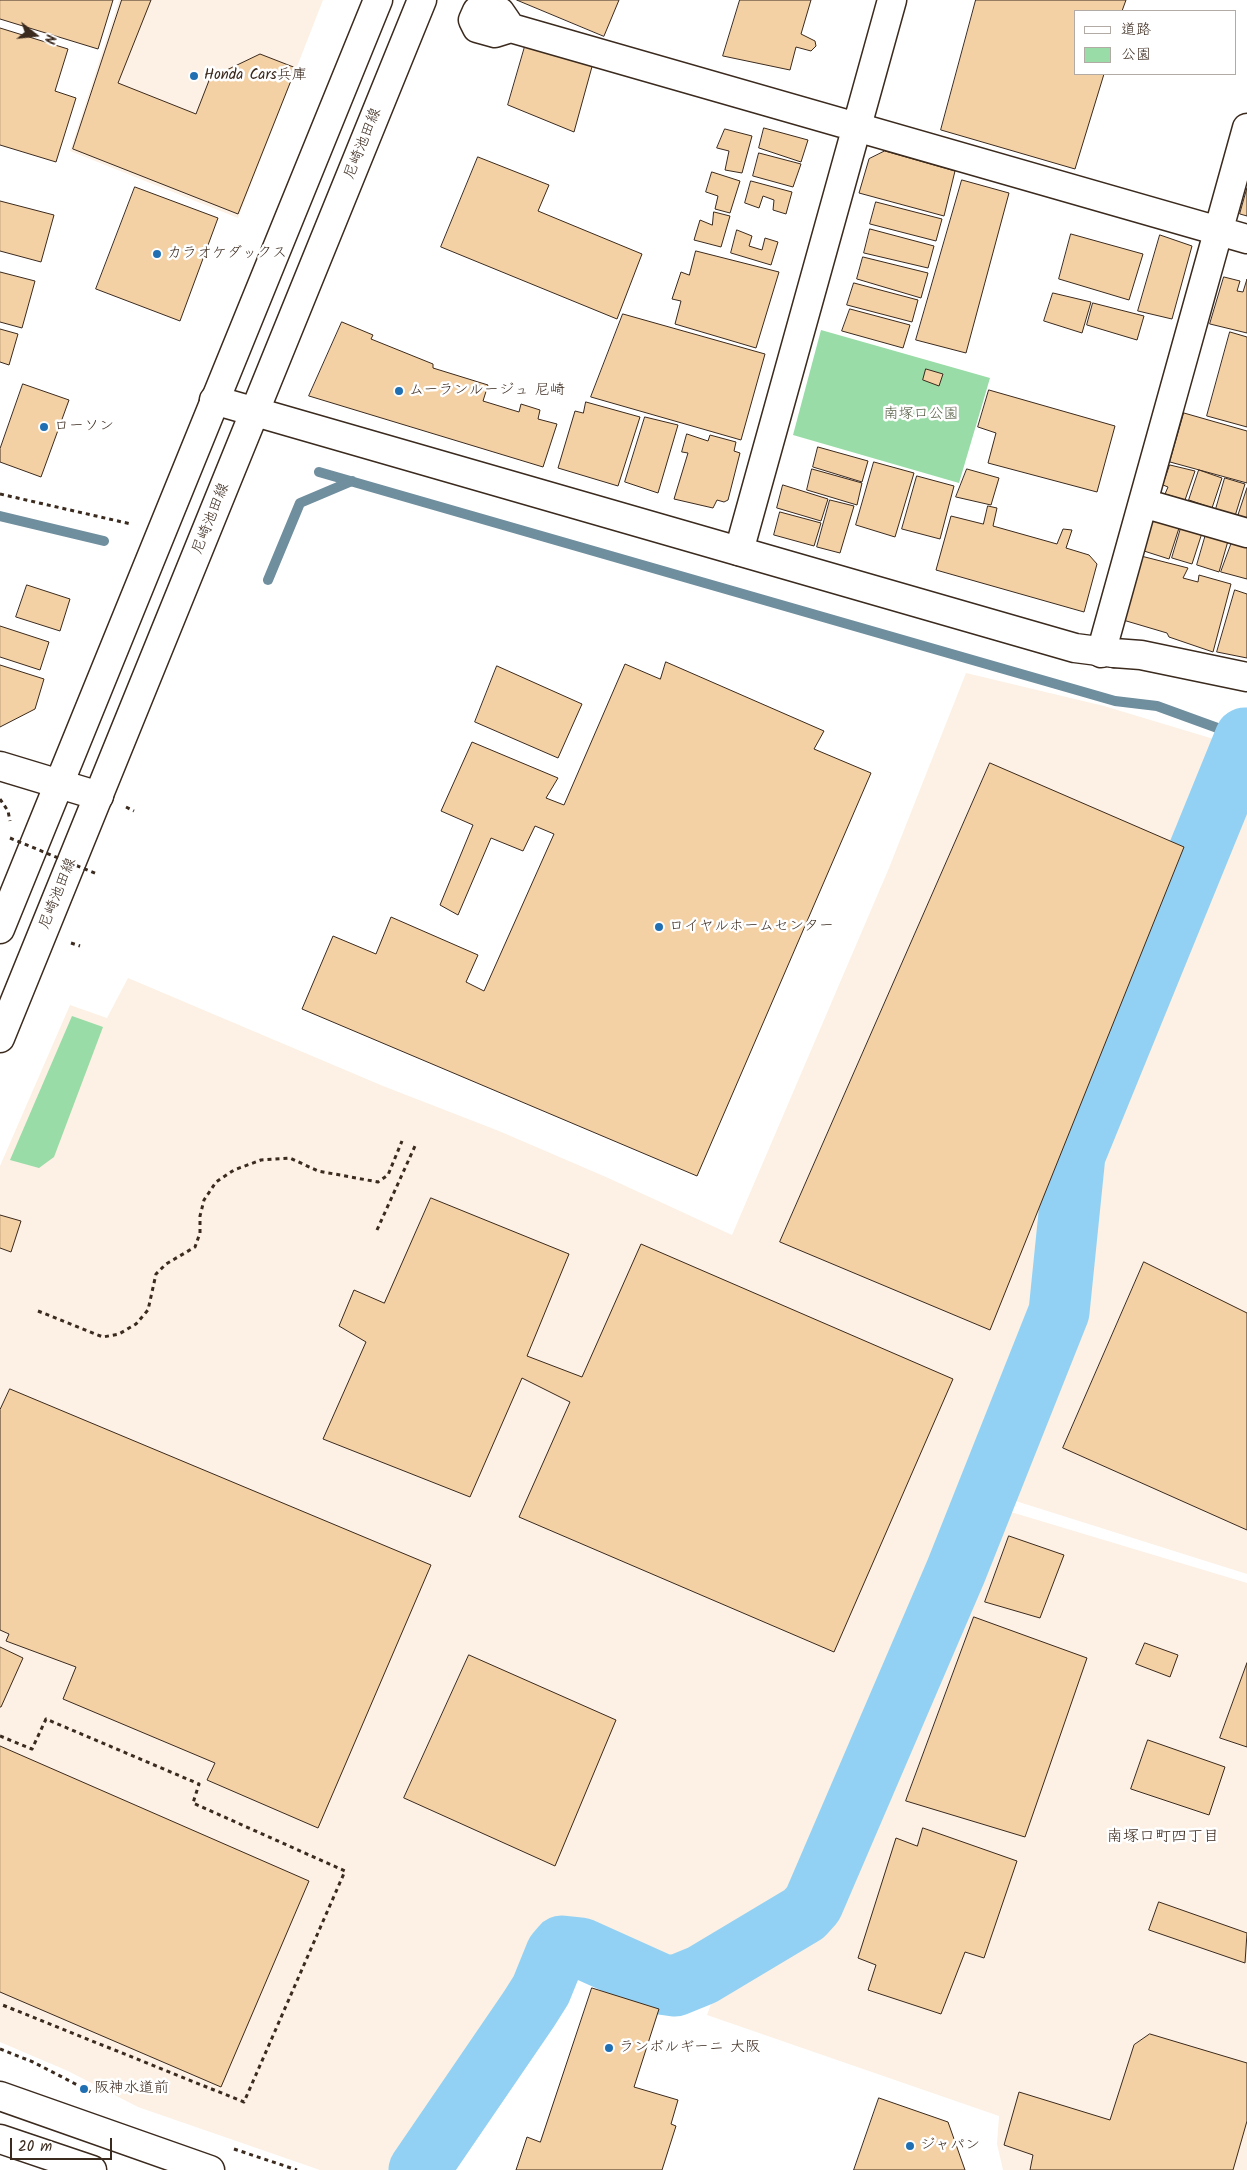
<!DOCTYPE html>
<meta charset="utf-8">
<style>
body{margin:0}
#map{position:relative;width:1247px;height:2170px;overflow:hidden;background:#fff;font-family:Kalam,"Klee One",sans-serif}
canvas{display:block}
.legend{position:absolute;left:1074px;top:10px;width:162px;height:65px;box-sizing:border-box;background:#fff;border:1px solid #b1aaa5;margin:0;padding:6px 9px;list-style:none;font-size:15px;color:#3b2a1e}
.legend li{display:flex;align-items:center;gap:10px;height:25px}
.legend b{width:25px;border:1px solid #b1aaa5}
.north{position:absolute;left:10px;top:10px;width:50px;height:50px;-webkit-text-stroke:4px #fff;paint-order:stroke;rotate:106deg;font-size:14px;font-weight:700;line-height:20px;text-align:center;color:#3b2a1e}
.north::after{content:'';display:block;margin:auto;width:18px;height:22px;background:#3b2a1e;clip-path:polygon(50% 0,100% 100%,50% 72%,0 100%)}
.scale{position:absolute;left:10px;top:2138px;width:102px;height:22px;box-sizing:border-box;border:2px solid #3b2a1e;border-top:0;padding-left:6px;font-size:15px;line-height:18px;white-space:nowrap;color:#3b2a1e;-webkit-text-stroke:4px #fff;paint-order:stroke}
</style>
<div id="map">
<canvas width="1247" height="2170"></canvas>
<ul class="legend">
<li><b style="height:6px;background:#fff"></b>道路</li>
<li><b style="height:14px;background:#99dca7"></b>公園</li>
</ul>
<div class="north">N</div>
<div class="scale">20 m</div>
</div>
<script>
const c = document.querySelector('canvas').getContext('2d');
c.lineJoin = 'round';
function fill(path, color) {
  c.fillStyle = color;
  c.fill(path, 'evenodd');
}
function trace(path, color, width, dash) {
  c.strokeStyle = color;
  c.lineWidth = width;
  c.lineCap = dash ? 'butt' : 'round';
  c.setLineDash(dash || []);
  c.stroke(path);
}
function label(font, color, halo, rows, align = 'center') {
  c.font = font + ' Kalam,"Klee One",sans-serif';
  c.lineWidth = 5;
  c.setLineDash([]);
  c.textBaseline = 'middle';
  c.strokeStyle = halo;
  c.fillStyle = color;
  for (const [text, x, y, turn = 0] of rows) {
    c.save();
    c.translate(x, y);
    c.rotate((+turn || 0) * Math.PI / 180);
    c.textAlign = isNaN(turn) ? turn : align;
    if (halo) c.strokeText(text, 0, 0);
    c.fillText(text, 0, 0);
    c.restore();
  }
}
const built = new Path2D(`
 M119,0H323L238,218L70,151Z
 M966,673L1104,706L1247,749V1574L984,1491L903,1672L805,1905L706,1969L669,1981L574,1942L557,1941L536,1988L404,2170H320L138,2107L68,2071L0,2042V1166L70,1005L107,1018L128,978L383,1086L499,1131L606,1177L732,1235L889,868Z
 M991,1506L1247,1583V2170H1003L997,2144L999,2116L707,2015L723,1971L801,1928L830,1886Z`);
const green = new Path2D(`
 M821,330L990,378L959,483L793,435Z
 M72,1016L103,1027L54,1157L39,1168L10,1160Z`);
const stream = new Path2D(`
 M319,472L1115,701L1157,706L1245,738
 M0,516L104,541
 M268,580L300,503L352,481`);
const river = new Path2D(`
 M419,2170L529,2009L541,1990L556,1953L562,1946L581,1948L661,1984L675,1986L702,1975L804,1914L813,1904L956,1571L1059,1312L1075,1155L1245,738H1247`);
const building = new Path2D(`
 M0,0H113L98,49L0,19Z
 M122,0H151L118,83L196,114L210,78L260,54L296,68L238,214L73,149Z
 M517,0H619L604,36Z
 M740,0H811L801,34L815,41L816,46L811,51L796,47L790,70L723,56Z
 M976,0H1126L1122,11H1076V74H1104L1075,169L941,130Z
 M0,28L68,49L55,91L76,98L56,162L0,145Z
 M526,43L593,63L574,132L508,105Z
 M764,128L808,140L801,162L759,148Z
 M725,129L752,136L742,173L725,170L729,151L717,148Z
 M885,151L955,171L944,216L859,193L869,159Z
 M759,153L801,164L793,187L753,176Z
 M478,157L549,185L538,211L642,254L617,319L441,247Z
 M712,172L740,181L730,213L715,209L718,196L706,192Z
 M962,180L1009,193L966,353L916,340Z
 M751,181L792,192L786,214L773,210L774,200L763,196L759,208L745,203Z
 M135,187L218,218L180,321L96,289Z
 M1247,188V216L1240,214Z
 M0,201L54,215L41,262L0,251Z
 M876,202L942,219L936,241L870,224Z
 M714,212L730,216L721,247L694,240L700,220L712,225Z
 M870,229L934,246L928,268L864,253Z
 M737,230L752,236L749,246L762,250L765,238L778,242L771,265L731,253Z
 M1071,234L1143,254L1129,300L1059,279Z
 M1160,235L1192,246L1172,319L1138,311Z
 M696,251L779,272L756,348L675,324L681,301L672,299L681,272L689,275Z
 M863,257L928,273L921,298L857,279Z
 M0,272L35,281L22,328L0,322Z
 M1224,277L1240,281L1237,291L1243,292L1247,279V333L1210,324Z
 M854,283L918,300L912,322L847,305Z
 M1053,293L1091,302L1082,333L1044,321Z
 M1093,303L1144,316L1137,340L1087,325Z
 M850,309L910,325L903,348L842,331Z
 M623,314L765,354L741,440L591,397Z
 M342,322L373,335L371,339L433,364V368L488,385L483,401L519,412L521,404L540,410L538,419L557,424L543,467L309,396Z
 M0,329L18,334L9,365L0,362Z
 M1230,332L1247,337V427L1207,416Z
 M926,369L943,374L939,386L923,380Z
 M23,384L69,400L41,477L0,462V449Z
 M989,390L1115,426L1097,492L988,463L996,433L978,427Z
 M586,402L640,417L618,486L558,468L575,411L583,413Z
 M1184,413L1247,431V483L1170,462Z
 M645,417L678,425L658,493L625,482Z
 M687,434L708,441L710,435L736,442L734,451L740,453L728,500L724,502L717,500L713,508L674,499L688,453L682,452Z
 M818,447L868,461L862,482L813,467Z
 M874,462L914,473L895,537L856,525Z
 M1170,465L1195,471L1185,500L1165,494L1168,487L1163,485Z
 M812,469L862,483L857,505L807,490Z
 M967,469L999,478L991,505L956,497Z
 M1199,470L1222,478L1212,508L1189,500Z
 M917,476L954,486L940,539L902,529Z
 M1225,478L1245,484L1235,516L1216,509Z
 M783,485L828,499L821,521L777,508Z
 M1247,488V519L1238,516Z
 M830,500L854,506L840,553L817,547Z
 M988,506L997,508L993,526L1057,544L1063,529L1072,530L1066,548L1089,555L1097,564L1084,612L936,570L951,516L983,524Z
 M780,512L821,523L814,546L774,535Z
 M1153,521L1179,528L1169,559L1144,551Z
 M1181,528L1202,533L1192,564L1172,558Z
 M1206,534L1228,541L1219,572L1197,565Z
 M1232,542L1247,546V579L1221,572Z
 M1141,556L1188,568L1183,578L1198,582L1199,575L1231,584L1213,652L1169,637L1167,633L1123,620Z
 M27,585L70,599L60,631L16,617Z
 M1235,590L1247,594V658L1217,652Z
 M0,626L49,642L40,670L0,657Z
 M666,662L824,731L814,749L871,773L697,1176L302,1009L333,936L376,954L391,917L478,955L466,982L484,991L554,834L535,826L523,851L491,838L458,915L440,905L473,825L441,811L472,742L558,778L546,798L564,805L625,664L660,679Z
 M0,665L44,679L35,709L0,727Z
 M497,666L582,704L558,758L475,722Z
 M990,763L1184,847L990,1330L780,1242Z
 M431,1198L569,1254L527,1356L582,1377L641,1244L953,1379L834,1652L519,1517L570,1402L522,1378L470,1497L323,1439L366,1342L339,1326L354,1290L384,1303Z
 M0,1215L21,1221L11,1252L0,1248Z
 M1144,1262L1247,1313V1530L1063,1448Z
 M10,1389L431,1565L318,1828L207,1780L215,1763L63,1699L76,1667L6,1641L9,1634L0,1630V1410Z
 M1009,1536L1064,1555L1040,1618L985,1602Z
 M974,1617L1087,1658L1025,1837L906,1801Z
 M1145,1643L1178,1655L1170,1677L1136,1664Z
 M0,1647L23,1658L1,1707H0Z
 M469,1655L616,1720L555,1866L404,1798Z
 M1247,1663V1747L1220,1738Z
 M1148,1740L1225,1767L1209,1815L1131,1789Z
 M0,1746L309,1881L221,2087L0,1992Z
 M923,1828L1017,1861L984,1958L965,1952L941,2014L868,1990L876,1965L858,1958L896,1838L917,1846Z
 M1159,1902L1247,1933L1245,1963L1149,1930Z
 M592,1988L659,2009L634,2087L678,2100L671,2124L676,2126L662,2170H516L527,2137L540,2142Z
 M1150,2034L1247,2063V2121L1233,2170H1030L1033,2155L1004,2145L1019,2092L1110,2120L1134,2045Z
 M879,2098L948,2122L965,2170H854Z`);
const path = new Path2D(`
 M0,494L131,524
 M0,799L8,811L10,821
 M126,807L134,811
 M71,943L80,946
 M377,1230L415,1146
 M38,1311L103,1337L119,1334L136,1324L148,1310L156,1274L166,1264L195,1247L200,1233V1216L204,1200L216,1182L234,1170L261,1160L290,1158L318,1171L378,1182L388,1175L402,1141
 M0,1736L32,1749L46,1719L199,1784L193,1803L345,1871L244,2102L0,2004
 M0,2049L33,2062L91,2092
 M234,2149L297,2170`);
const street = new Path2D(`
 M511,28L500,12L485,7L477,11L473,20L477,28L495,33L511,28L1247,239
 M1143,503L1247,533
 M739,551L892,0
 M1101,653L1247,128
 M1114,653L1141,655L1247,677`);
const secondary = new Path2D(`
 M214,400L1075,648L1114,653
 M0,766L99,796`);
const primary = new Path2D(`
 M0,929L378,0
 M0,1038L422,0
 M0,2096L210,2170
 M0,2139L92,2170`);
const pathBridge = new Path2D(`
 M10,838L97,874`);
const markers = [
 [194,76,5,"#1f6fb2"],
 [157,254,5,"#1f6fb2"],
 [399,391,5,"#1f6fb2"],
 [44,427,5,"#1f6fb2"],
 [659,927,5,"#1f6fb2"],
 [609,2048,5,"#1f6fb2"],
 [84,2089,5,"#1f6fb2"],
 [910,2146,5,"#1f6fb2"]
];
const poiNames = [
 ["Honda Cars兵庫",204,76],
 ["カラオケダックス",167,254],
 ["ムーランルージュ 尼崎",409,391],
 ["ローソン",54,427],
 ["ロイヤルホームセンター",669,927],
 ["ランボルギーニ 大阪",619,2048],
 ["阪神水道前",94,2089],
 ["ジャパン",920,2146]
];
const streetNames = [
 ["尼崎池田線",364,144,-68],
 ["尼崎池田線",212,519,-68],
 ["尼崎池田線",59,894,-68]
];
const parkNames = [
 ["南塚口公園",921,415]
];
const neighbourhoodNames = [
 ["南塚口町四丁目",1163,1838]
];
fill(built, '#fcf1e4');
fill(green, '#99dca7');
trace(stream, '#6f8e9e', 10);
trace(river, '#92d1f3', 61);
fill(building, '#f4d1a4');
trace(building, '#3b2a1e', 1);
trace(street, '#3b2a1e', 31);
trace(secondary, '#3b2a1e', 31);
trace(primary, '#3b2a1e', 31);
trace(path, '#3b2a1e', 3, [4, 4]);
trace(street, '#fff', 28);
trace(secondary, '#fff', 28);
trace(primary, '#fff', 28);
trace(pathBridge, '#3b2a1e', 3, [4, 4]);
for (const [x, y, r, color] of markers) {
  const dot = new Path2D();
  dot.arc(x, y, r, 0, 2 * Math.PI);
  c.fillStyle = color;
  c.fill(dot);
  trace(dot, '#fff', 2);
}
label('15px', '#3b2a1e', '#fff', poiNames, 'left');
label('15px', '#3b2a1e', '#fff', streetNames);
label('15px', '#575f47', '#fff', parkNames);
label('16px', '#3b2a1e', '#fff', neighbourhoodNames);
</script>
